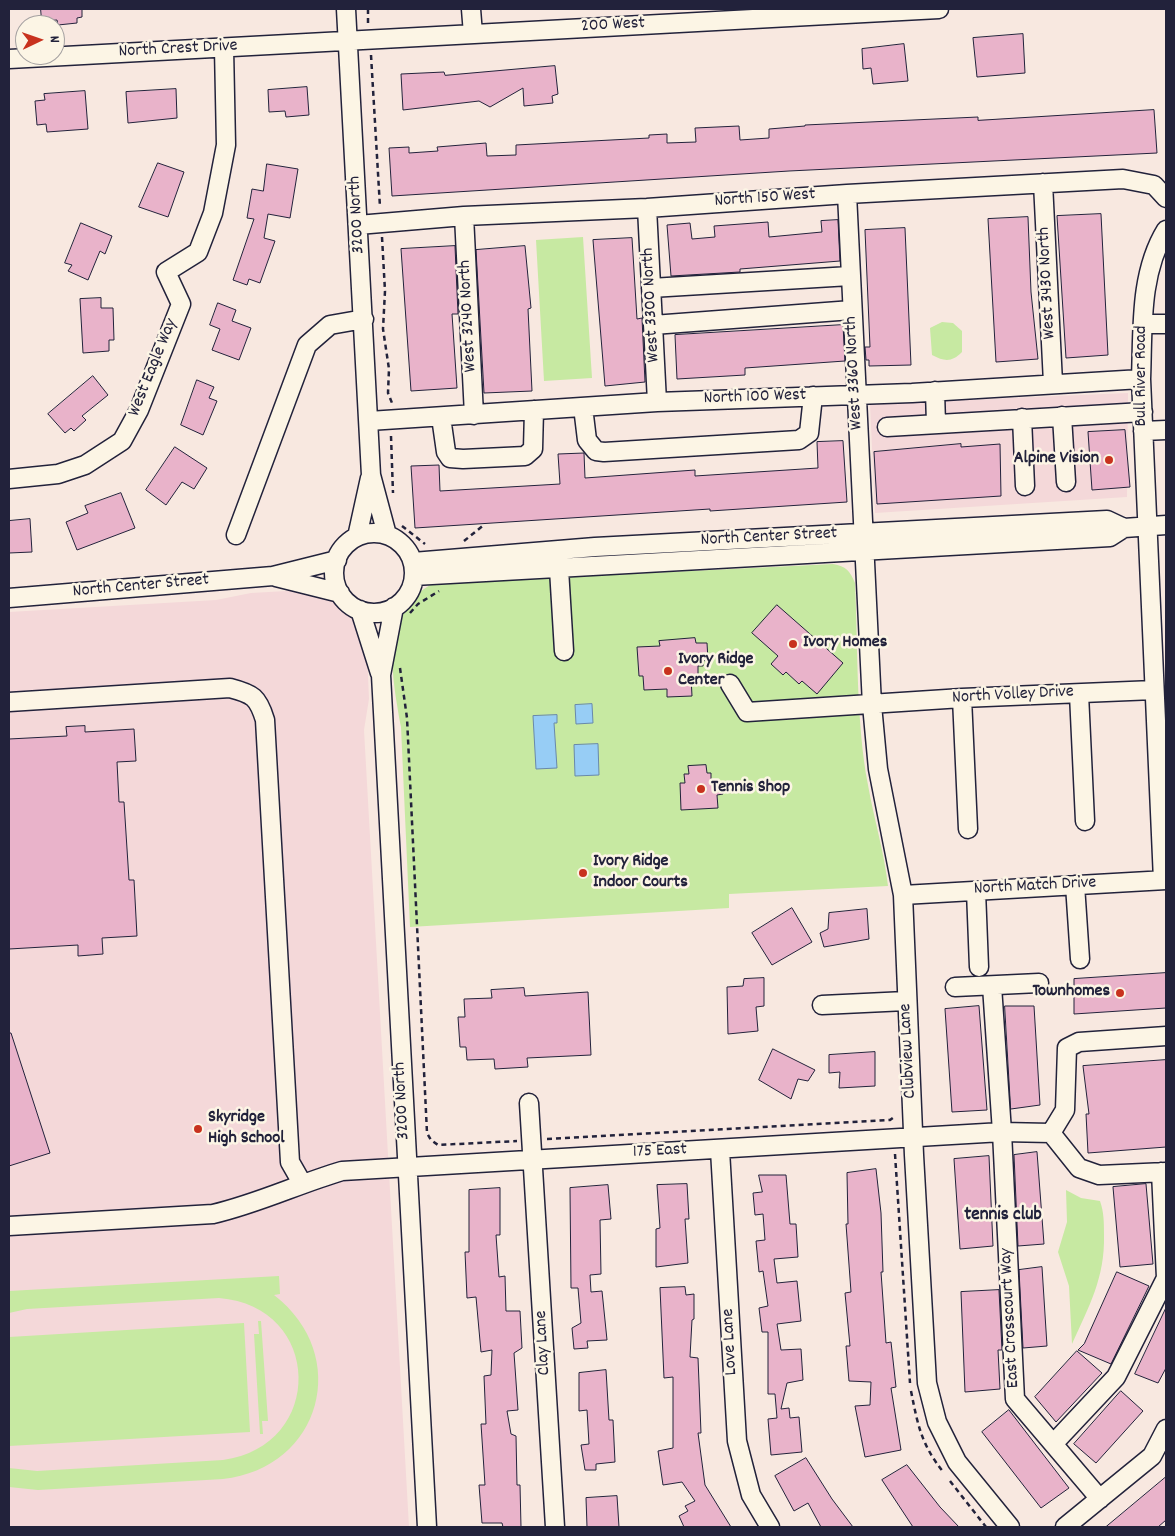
<!DOCTYPE html>
<style>
body{margin:0}
#map{position:relative;width:1175px;height:1536px;overflow:hidden;background:#f8e8e0;font-family:Dekko,sans-serif}
canvas{display:block}
.frame{position:absolute;inset:0;border:10px solid #22223b;pointer-events:none}
.north{position:absolute;left:15px;top:15px;width:50px;height:50px;box-sizing:border-box;background:#fcf5e5;border:1px solid #a5a1a1;border-radius:50%;rotate:87deg;font-size:14px;font-weight:700;line-height:20px;text-align:center;color:#22223b}
.north::after{content:'';display:block;margin:auto;width:18px;height:22px;background:#c8321e;clip-path:polygon(50% 0,100% 100%,50% 72%,0 100%)}
</style>
<div id="map">
<canvas width="1175" height="1536"></canvas>
<div class="frame"></div>
<div class="north">N</div>
</div>
<script>
const c = document.querySelector('canvas').getContext('2d');
c.lineJoin = 'round';
function fill(path, color) {
  c.fillStyle = color;
  c.fill(path, 'evenodd');
}
function trace(path, color, width, dash) {
  c.strokeStyle = color;
  c.lineWidth = width;
  c.lineCap = dash ? 'butt' : 'round';
  c.setLineDash(dash || []);
  c.stroke(path);
}
function label(font, color, halo, rows, align = 'center') {
  c.font = font + ' Dekko,sans-serif';
  c.lineWidth = 5;
  c.setLineDash([]);
  c.textBaseline = 'middle';
  c.strokeStyle = halo;
  c.fillStyle = color;
  for (const [text, x, y, turn = 0] of rows) {
    c.save();
    c.translate(x, y);
    c.rotate((+turn || 0) * Math.PI / 180);
    c.textAlign = isNaN(turn) ? turn : align;
    if (halo) c.strokeText(text, 0, 0);
    c.fillText(text, 0, 0);
    c.restore();
  }
}
const built = new Path2D(`
 M1128,393L1127,497L875,513L870,404Z
 M304,590L328,594L356,618L367,651L369,699L364,730L409,1527H9V612L216,600L251,593Z`);
const green = new Path2D(`
 M583,237L592,378L544,381L536,240Z
 M942,322L953,323L962,331V352C952,362 945,362 932,355L930,328Z
 M833,564C846,566 850,571 855,583C858,647 856,722 868,785C874,819 884,851 888,886L729,894V908L410,927L401,727C392,675 378,612 434,583L510,577L528,579Z
 M1066,1190L1081,1198L1100,1201C1104,1212 1104,1223 1104,1235C1105,1278 1089,1306 1072,1344L1069,1286L1058,1252L1067,1222Z
 M279,1276L280,1294L274,1295C352,1355 322,1468 223,1479L38,1490L9,1487V1468L37,1471L223,1460C326,1446 323,1306 219,1298L27,1309L9,1313V1291Z
 M258,1321H261L268,1421H262L263,1434H260L254,1334H259Z
 M244,1323L250,1432L9,1446V1337Z`);
const water = new Path2D(`
 M592,704L593,723L576,724L575,705Z
 M557,715V723H554L557,768L536,769L533,716Z
 M598,744L599,775L575,776L574,745Z`);
const building = new Path2D(`
 M41,9H82V17L77,18V23L58,25L57,20L42,21Z
 M1023,34L1025,73L977,77L973,38Z
 M904,44L908,81L873,84L871,68L863,69L862,49Z
 M555,66L558,94L552,96L553,103L524,106L523,88L490,107L479,101L403,110L401,74L444,72L445,75Z
 M307,87L309,115L286,117L285,111L269,112L268,90Z
 M176,89L177,118L128,123L126,92Z
 M85,91L88,129L47,132L46,124L37,125L35,101L45,100L44,94Z
 M1154,110L1157,153L789,171L392,196L389,148L409,147V153L438,151L437,147L486,143L487,156L516,155V145L649,138V135L667,134V143L696,142L695,128L739,126L740,140L769,138V129L805,126V125L978,117V120Z
 M158,163L184,172L168,217L139,207Z
 M267,164L298,169L290,218L268,214L264,238L275,241L260,283L249,279L247,285L233,280L254,219L247,218L252,189L263,191Z
 M1101,214L1108,355L1066,358L1057,216Z
 M1028,217L1031,292L1038,359L996,362L988,219Z
 M838,220L840,261L740,269V272L671,276L667,225L690,223L692,239L715,237L714,226L768,222L769,237L822,232L821,221Z
 M81,223L112,236L105,254L100,251L88,280L68,271L72,265L65,263Z
 M905,228L911,365L869,366V360H866L865,347H870L865,230Z
 M632,238L637,319L642,318L645,382L605,386L593,240Z
 M455,246L458,314H452L457,388L411,391L401,249Z
 M525,246L531,308L528,309L532,391L484,393L476,250Z
 M101,298V308H113L114,340H109V351L83,353L80,299Z
 M218,303L236,310L232,321L251,328L239,360L212,350L220,329L210,325Z
 M843,325L845,361L745,368V375L677,379L675,335Z
 M93,376L108,395L82,416L86,420L74,431L71,428L65,433L48,414Z
 M197,380L214,387L209,398L217,401L203,435L181,425Z
 M1125,430L1130,487L1092,490L1088,432Z
 M843,441L847,502L710,511V509L415,528L411,466L439,465L440,491L560,484L558,454L584,453L585,478L695,470V476L818,468L817,442Z
 M961,444V447L1000,444L1001,496L877,504L874,452Z
 M175,447L207,468L194,489L182,482L166,505L146,490Z
 M121,493L135,528L77,550L66,522L88,513L85,506Z
 M30,519L32,552L9,553V521Z
 M777,605L843,663L817,694L802,681L799,684L786,672L783,675L771,664L778,656L752,633Z
 M695,638L696,643H707L708,660L703,661V666H698V677H691L692,696L667,697V689L644,690L643,676H639L637,647L660,646L659,641Z
 M85,726V732L134,729L136,761L117,762L119,802H124L129,880H134L137,936L102,938L103,954L78,956V945L9,949V739L67,736L66,727Z
 M706,765L707,773H711V782H722L723,794L717,795L718,808L681,810L680,783H685L684,774H689L688,766Z
 M792,908L812,942L772,965L752,933Z
 M867,909L869,939L824,947L820,933L828,929L829,913Z
 M1166,973V1008L1074,1014V979Z
 M764,978V1006L756,1007L758,1031L728,1034L727,987L743,986L744,979Z
 M524,988L525,996L588,992L591,1055L527,1058L528,1067L495,1069L494,1059L467,1060L466,1047H460L458,1017H465L464,999L492,998L491,990Z
 M979,1006L987,1110L952,1112L945,1009Z
 M1005,1006H1034L1040,1105L1011,1109Z
 M9,1033H11L50,1153L9,1166Z
 M773,1049L815,1070L808,1081L798,1079L791,1099L759,1080Z
 M875,1052V1086L839,1088L840,1072L829,1073V1055Z
 M1166,1060V1147L1088,1153L1086,1114H1089L1083,1066Z
 M1037,1152L1044,1244L1018,1246L1014,1155Z
 M989,1156L993,1246L960,1249L954,1159Z
 M876,1169L881,1213L883,1272H881L886,1343L891,1342L896,1387L891,1388L901,1450L865,1457L855,1406L870,1405L871,1382L849,1381L846,1346H850L845,1293L851,1292L846,1224H848L847,1173Z
 M759,1175H786L790,1224H796L798,1257L774,1259L777,1283L797,1281L801,1321L777,1324L781,1350L801,1349L803,1380L787,1383L781,1409L789,1408L790,1418L799,1417L802,1452L771,1455L768,1419L777,1418L775,1394H768V1332H762L759,1308L768,1306L763,1271L759,1272L756,1241L765,1240L763,1214L755,1215L753,1193L762,1192Z
 M687,1184L689,1219H685L688,1263L656,1267V1229L660,1228L657,1185Z
 M1146,1184L1153,1264L1120,1267L1113,1187Z
 M608,1185L611,1219L600,1220L601,1274L590,1275L591,1292L602,1291L607,1340L587,1341L588,1348L574,1349L572,1328L581,1323L578,1288H571L570,1188Z
 M500,1188V1235H496L499,1277L505,1276L506,1311H520L522,1348L514,1353L518,1410L507,1411L511,1434L516,1436L517,1485H520L521,1527H503L502,1523H482L479,1485H485L481,1424H486L484,1376L491,1375L492,1350L481,1352L476,1297L467,1298L465,1252H469V1190Z
 M1042,1267L1047,1346L1023,1348L1019,1270Z
 M1117,1272L1149,1286L1111,1364L1078,1350L1084,1344Z
 M685,1287L686,1295L694,1294V1319L692,1320L690,1357L698,1358L701,1433H698L705,1485L731,1527H684L679,1516L688,1511L685,1506L695,1501L682,1482L663,1485L658,1451L673,1448V1377L664,1378L660,1288Z
 M999,1290L1002,1350H998L1000,1389L965,1392L961,1292Z
 M1166,1308V1368L1158,1383L1135,1374Z
 M1077,1351L1102,1373L1056,1422L1035,1397Z
 M606,1370L609,1420H613L615,1462L596,1464V1470H585L581,1445L589,1444L587,1410L579,1411V1373Z
 M1121,1391L1143,1411L1096,1463L1074,1444Z
 M1009,1410L1069,1488L1041,1508L982,1432Z
 M806,1458L832,1499L853,1527H821L808,1503L794,1511L775,1476Z
 M907,1465L940,1507L959,1527H913L882,1480Z
 M1166,1477V1520L1158,1527H1106Z
 M617,1496L619,1527H587L586,1498Z`);
const path = new Path2D(`
 M368,9V25
 M371,55L380,207
 M382,237L385,291L383,329L389,369L388,393L392,403
 M391,436L393,493
 M402,526L425,544
 M464,541L485,524
 M410,613L418,604L439,591
 M400,668L407,718L427,1133L431,1140L438,1145L517,1141
 M547,1139L890,1120L894,1117
 M895,1154L910,1383
 M911,1391C918,1426 921,1444 944,1473
 M950,1481L986,1527`);
const minor = new Path2D(`
 M346,9L371,475L387,535
 M471,9L473,34
 M9,59L939,9
 M1043,183L1053,383
 M847,194L872,705L878,769L903,895L914,1155L927,1383L937,1422L957,1462L1010,1527
 M647,208L657,402
 M464,216L474,415
 M358,225L464,216L647,208L847,194L1123,179L1154,185L1166,198
 M651,288L850,276
 M1143,324H1166
 M653,325L852,310
 M935,391L936,424
 M583,407L587,440L596,451L604,452L799,440L809,433L813,396
 M1062,416L1066,482
 M441,417L446,452L450,458L463,459L525,456L533,449L534,410
 M1022,418L1025,486
 M369,421L657,402L912,393L1141,379
 M887,427L1143,412
 M1143,431L1166,430
 M9,479L58,474L85,465L122,441L139,410L181,304L166,272L198,252L213,213L226,145L224,48
 M334 573a40 40 0 1 1 80 0a40 40 0 1 1-80 0Z
 M236,535L307,345L330,325L364,319
 M357,537L370,478
 M413,562L595,547L1107,520L1124,528
 M559,569L564,651
 M414,576L1110,537L1124,528L1166,525
 M276,577L340,593
 M9,598L273,576L337,560
 M394,607L381,675L427,1527
 M360,610L380,673
 M730,684L747,712L962,698L1154,690
 M1079,694L1085,821
 M962,698L968,829
 M9,702L230,688C253,694 258,697 265,720L290,1162L302,1183
 M1163,880L1141,379C1143,330 1139,274 1166,230
 M1075,885L1080,959
 M976,891L979,967
 M903,895L1166,880
 M992,986L1002,1132L1015,1399L1100,1499
 M955,987L1039,983
 M822,1005L906,1001
 M529,1103L555,1527
 M1051,1133L1065,1110L1067,1048L1079,1042L1166,1036
 M720,1150L737,1441L751,1495L770,1527
 M9,1226L213,1214C257,1204 298,1184 342,1171L1002,1132L1051,1133L1079,1168L1099,1175L1166,1172
 M1054,1443L1116,1377L1166,1278L1161,1172
 M1065,1527L1152,1456L1166,1429`);
const markers = [
 [1109,460,5,"#c8321e"],
 [793,644,5,"#c8321e"],
 [668,671,5,"#c8321e"],
 [701,789,5,"#c8321e"],
 [583,873,5,"#c8321e"],
 [1120,993,5,"#c8321e"],
 [198,1129,5,"#c8321e"]
];
const streetNames = [
 ["200 West",613,26,-3],
 ["North Crest Drive",178,50,-3],
 ["North 150 West",765,199,-4],
 ["3200 North",358,215,-93],
 ["West 3430 North",1048,283,-93],
 ["West 3300 North",652,305,-93],
 ["West 3240 North",469,316,-93],
 ["West Eagle Way",154,368,-68],
 ["West 3360 North",855,373,-93],
 ["Bull River Road",1143,376,-90],
 ["North 100 West",755,398,-2],
 ["North Center Street",769,538,-3],
 ["North Center Street",141,587,-5],
 ["North Volley Drive",1013,696,-3],
 ["North Match Drive",1035,887,-3],
 ["Clubview Lane",909,1051,-93],
 ["3200 North",403,1101,-93],
 ["175 East",660,1152,-3],
 ["East Crosscourt Way",1011,1318,-93],
 ["Love Lane",731,1342,-93],
 ["Clay Lane",544,1343,-93]
];
const poiNames = [
 ["Alpine Vision",1099,460,"right"],
 ["Ivory Homes",803,644],
 ["Ivory Ridge",678,661],
 ["Center",678,682],
 ["Tennis Shop",711,789],
 ["Ivory Ridge",593,863],
 ["Indoor Courts",593,884],
 ["Townhomes",1110,993,"right"],
 ["Skyridge",208,1119],
 ["High School",208,1140]
];
const neighbourhoodNames = [
 ["tennis club",1003,1216]
];
fill(built, '#f4d8d9');
fill(green, '#c7e9a2');
fill(water, '#97cdf5');
trace(water, '#6889ab', 1);
fill(building, '#e9b3ca');
trace(building, '#22223b', 1);
trace(minor, '#22223b', 21);
trace(path, '#22223b', 2.5, [5, 4]);
trace(minor, '#fcf5e5', 18);
for (const [x, y, r, color] of markers) {
  const dot = new Path2D();
  dot.arc(x, y, r, 0, 2 * Math.PI);
  c.fillStyle = color;
  c.fill(dot);
  trace(dot, '#fcf5e5', 2);
}
label('18px', '#22223b', '#fcf5e5', streetNames);
label('bold 18px', '#22223b', '#fcf5e5', poiNames, 'left');
label('bold 19px', '#22223b', '#fcf5e5', neighbourhoodNames);
</script>
